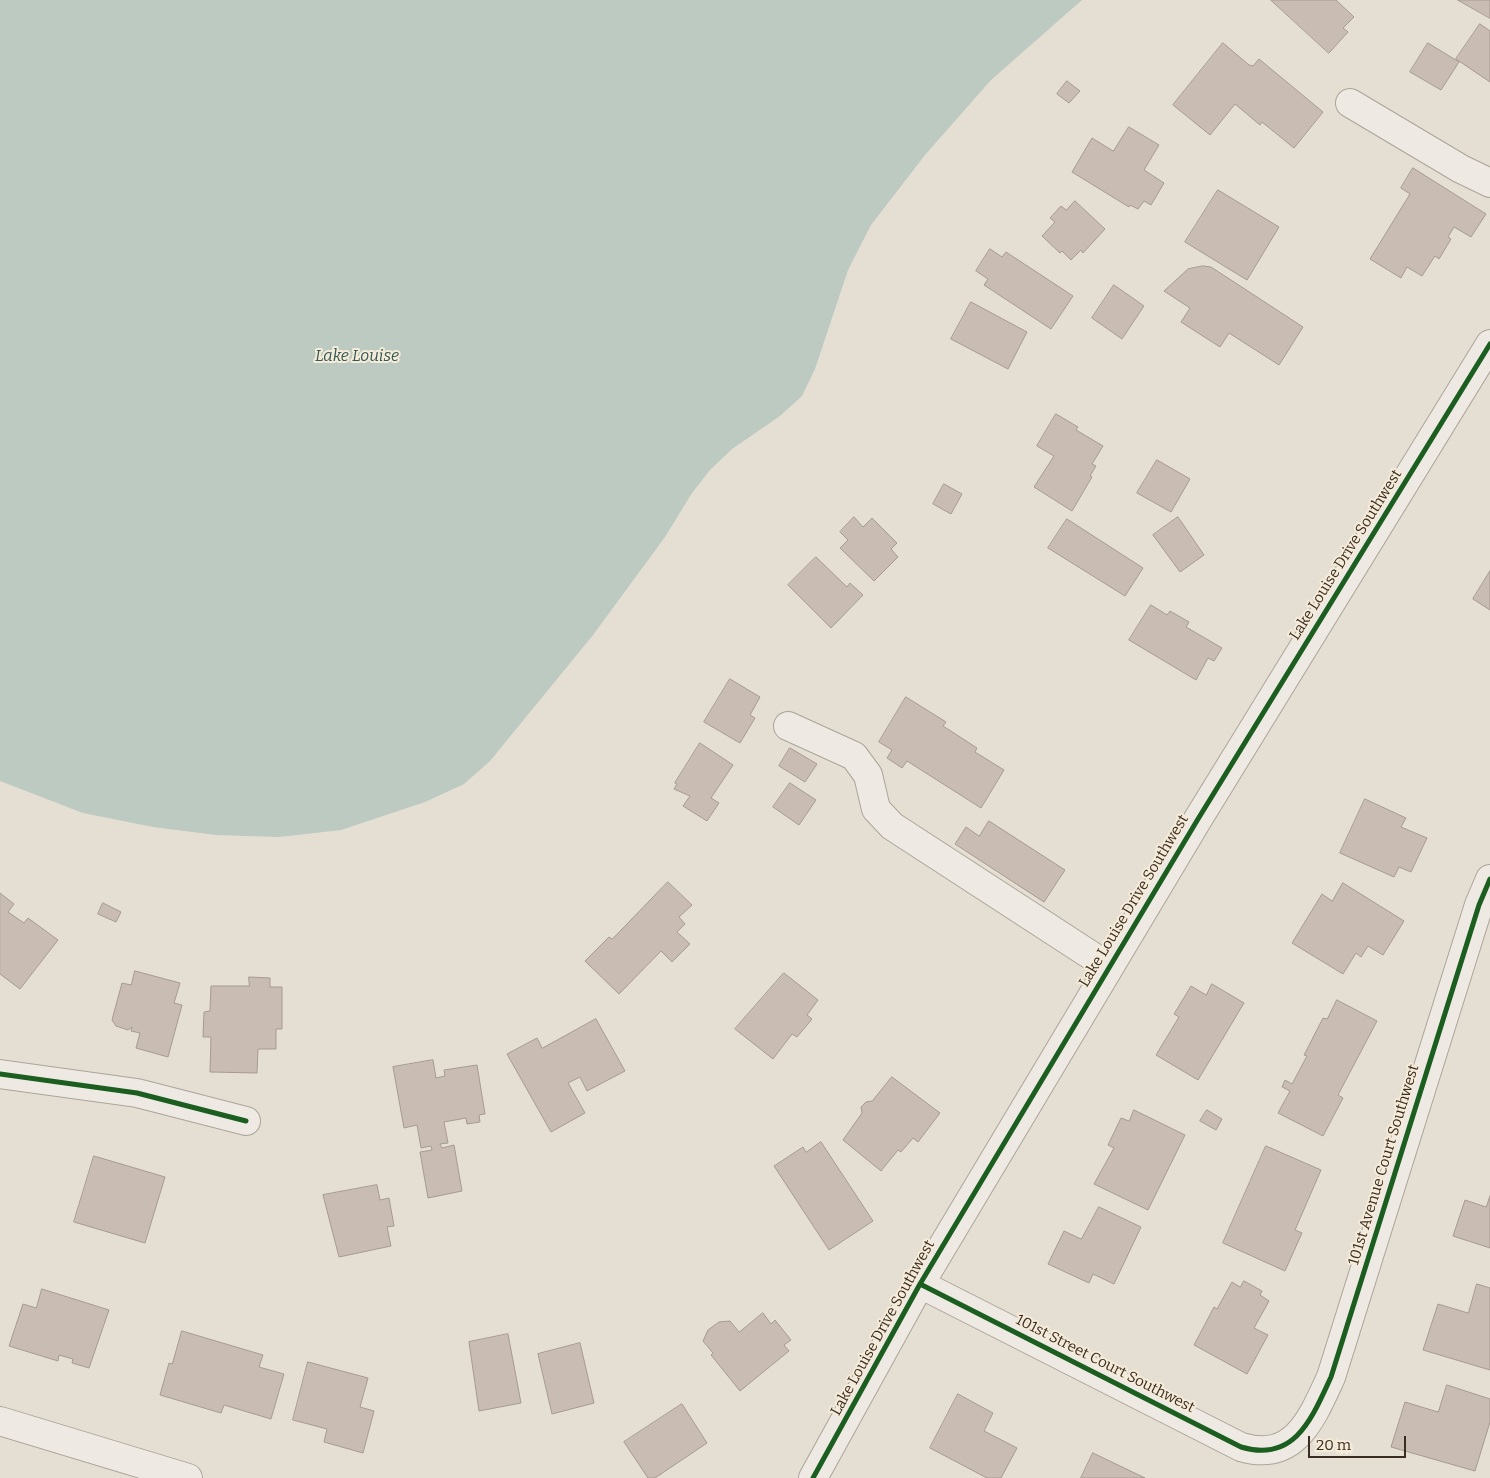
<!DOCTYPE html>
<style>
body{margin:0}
#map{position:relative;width:1490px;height:1478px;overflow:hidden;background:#e5ded2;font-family:Bitter,serif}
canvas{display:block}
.scale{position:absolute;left:1308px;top:1436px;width:98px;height:22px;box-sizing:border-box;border:2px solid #3b2c22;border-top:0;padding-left:6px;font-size:15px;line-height:18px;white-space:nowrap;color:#3b2c22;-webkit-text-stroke:4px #f5ebd9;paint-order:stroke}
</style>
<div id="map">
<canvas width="1490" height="1478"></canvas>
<div class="scale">20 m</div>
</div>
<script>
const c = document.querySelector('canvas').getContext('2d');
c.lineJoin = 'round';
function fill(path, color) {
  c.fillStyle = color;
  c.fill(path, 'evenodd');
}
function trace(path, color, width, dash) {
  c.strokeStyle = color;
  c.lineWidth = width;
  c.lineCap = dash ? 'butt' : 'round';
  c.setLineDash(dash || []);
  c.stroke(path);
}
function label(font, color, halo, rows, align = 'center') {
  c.font = font + ' Bitter,serif';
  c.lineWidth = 4;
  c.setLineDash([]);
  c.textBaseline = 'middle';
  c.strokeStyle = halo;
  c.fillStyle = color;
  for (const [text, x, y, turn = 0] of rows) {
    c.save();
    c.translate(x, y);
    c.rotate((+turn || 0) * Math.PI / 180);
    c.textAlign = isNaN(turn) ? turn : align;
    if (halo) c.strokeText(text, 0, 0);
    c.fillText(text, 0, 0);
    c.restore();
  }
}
const water = new Path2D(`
 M0,0H1082L991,80L925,155L871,225L848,270L815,369L802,396L780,416L732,449L710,470L692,493L665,537L593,635L490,761L464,784L425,802L341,830L279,837L216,835L153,827L83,813L0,781Z`);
const building = new Path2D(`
 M1271,0H1336L1354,17L1343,28L1348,32L1329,53Z
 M1458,0H1490V18Z
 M1480,24L1490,31V82L1456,59Z
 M1223,43L1249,65L1253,66L1259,59L1323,112L1294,148L1262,122L1260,125L1235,104L1210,135L1173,105Z
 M1428,43L1459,62L1441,90L1410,72Z
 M1067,81L1080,91L1069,103L1057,94Z
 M1129,127L1159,145L1144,170L1164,183L1151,205L1144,201L1138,209L1130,205L1129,207L1072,172L1092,138L1113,151Z
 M1413,168L1486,214L1471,237L1454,227L1448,237L1451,239L1439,259L1435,256L1422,276L1407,267L1401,278L1370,259L1410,194L1401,188Z
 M1218,190L1279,227L1247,280L1185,242Z
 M1075,201L1105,229L1083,253L1081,250L1071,260L1062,251L1060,253L1042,236L1055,222L1050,218L1061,206L1066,210Z
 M990,249L1002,257L1006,252L1073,296L1051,329L984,285L988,279L976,271Z
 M1203,266L1211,267L1303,327L1279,365L1229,333L1220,347L1181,322L1190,308L1164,291L1188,269Z
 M1114,285L1144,306L1122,339L1092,318Z
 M971,302L1027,332L1008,369L951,339Z
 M1056,414L1078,427L1076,430L1103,446L1092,464L1096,466L1090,476L1092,477L1072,511L1034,487L1054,456L1037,446Z
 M1157,460L1190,479L1171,512L1137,493Z
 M944,484L962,494L951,514L933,504Z
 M854,517L863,527L872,518L897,543L891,549L898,557L874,581L840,548L848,540L840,532Z
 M1178,517L1204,555L1180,572L1153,535Z
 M1067,519L1143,568L1125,596L1048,548Z
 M816,557L847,587L850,583L863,595L831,628L788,585Z
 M1490,571V610L1473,599Z
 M1151,605L1167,615L1170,611L1189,622L1186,627L1222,648L1214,661L1208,658L1196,680L1129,640Z
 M730,679L760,697L750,715L755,718L740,743L704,722Z
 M906,697L946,722L943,726L977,748L975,752L1004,770L981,808L907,761L902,768L887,758L892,750L879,742Z
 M700,743L733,765L711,798L719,803L707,821L683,806L690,796L674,789L677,784L675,783Z
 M790,748L817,764L805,782L779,766Z
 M790,783L816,800L799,825L773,807Z
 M1365,799L1406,818L1401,827L1427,838L1411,872L1399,867L1394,877L1340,853Z
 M989,821L1065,870L1044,902L955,844L966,827L979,836Z
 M668,882L692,905L679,917L685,924L677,932L690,944L672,962L661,951L619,994L585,961L609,937L612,939Z
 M1343,883L1404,921L1383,955L1368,946L1361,957L1356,953L1343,974L1292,943L1322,894L1332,901Z
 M0,893L14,904L8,912L24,923L28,918L58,940L20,989L0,974Z
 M103,903L121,912L116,922L98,914Z
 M135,971L180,983L174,1003L182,1005L168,1057L136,1048L140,1033L131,1031L132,1027L128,1030L116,1026L112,1020L122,983L131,985Z
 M784,973L818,1000L807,1015L812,1019L797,1037L792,1034L773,1059L735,1029Z
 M249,977L270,978V987H282V1029H276V1049H258L257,1073L210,1072L211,1037H203L204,1012L210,1011L211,986H249Z
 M1212,984L1244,1003L1198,1080L1156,1055L1179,1017L1174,1014L1191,986L1206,995Z
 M1337,1000L1377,1021L1338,1095L1343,1098L1323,1136L1278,1113L1290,1091L1282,1087L1285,1080L1292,1084L1307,1056L1304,1055L1323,1018L1327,1019Z
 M596,1019L625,1071L587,1091L580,1077L568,1083L585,1113L551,1132L507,1054L537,1038L542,1048Z
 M433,1060L436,1078L445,1076L444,1070L477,1065L485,1114L479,1115L480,1122L467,1124L466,1118L444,1122L448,1143L440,1144L442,1148L454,1145L462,1191L428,1198L420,1152L432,1150L431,1146L421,1148L417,1125L404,1128L393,1067Z
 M892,1077L940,1113L918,1142L913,1138L901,1152L898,1150L881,1171L843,1140L862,1113L861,1107L866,1102L872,1101Z
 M1134,1110L1185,1135L1148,1210L1094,1184L1114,1148L1108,1145L1121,1118L1129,1121Z
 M1207,1110L1222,1119L1216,1130L1200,1121Z
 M821,1142L873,1221L829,1250L774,1166L803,1147L806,1152Z
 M1266,1146L1321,1170L1295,1230L1302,1233L1285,1271L1223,1243Z
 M94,1156L165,1177L145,1243L74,1222Z
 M377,1185L380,1200L389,1198L394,1226L387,1227L391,1246L339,1257L323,1195Z
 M1490,1196V1248L1453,1236L1465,1200L1486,1207Z
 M1099,1207L1141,1227L1114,1284L1093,1274L1089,1283L1048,1264L1064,1231L1081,1239Z
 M1244,1281L1262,1291L1260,1295L1269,1301L1254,1328L1268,1335L1247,1374L1194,1345L1214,1307L1217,1309L1232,1282L1240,1287Z
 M1477,1284L1490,1288V1370L1423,1350L1438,1304L1468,1313Z
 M42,1289L109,1310L89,1368L72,1363L73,1359L59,1355L58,1361L9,1346L23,1304L36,1308Z
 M763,1313L771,1324L775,1320L791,1340L784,1345L789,1351L740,1391L711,1355L713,1353L703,1341L708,1330L719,1322L730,1321L739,1332Z
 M182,1331L263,1355L259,1367L284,1374L271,1419L224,1405L221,1413L160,1395L169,1363L172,1364Z
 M508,1334L521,1403L479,1411L469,1342Z
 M580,1343L594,1403L552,1414L538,1354Z
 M308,1362L368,1378L360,1407L374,1411L363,1453L324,1442L327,1429L293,1420Z
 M1447,1385L1490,1399V1422L1475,1471L1391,1447L1405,1402L1438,1412Z
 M958,1394L993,1413L984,1431L1017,1448L1001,1478H987L930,1448Z
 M682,1404L707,1443L655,1478H648L624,1442Z
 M1093,1453L1145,1478H1081Z`);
const minor = new Path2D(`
 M1350,103L1461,169L1490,183
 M788,726L854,756L868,775L876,809L892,826L1109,967
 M0,1074L137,1093L246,1121
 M920,1284L1241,1447C1295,1463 1312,1418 1331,1377L1479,905L1490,879
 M0,1421L188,1478
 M813,1478L920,1284L1198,819L1490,344`);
const cycleway = new Path2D(`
 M0,1074L137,1093L246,1121
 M920,1284L1241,1447C1295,1463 1312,1418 1331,1377L1479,905L1490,879
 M813,1478L920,1284L1198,819L1490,344`);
const streetNames = [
 ["Lake Louise Drive Southwest",1346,555,-58],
 ["Lake Louise Drive Southwest",1134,901,-59],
 ["101st Avenue Court Southwest",1384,1165,-73],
 ["Lake Louise Drive Southwest",883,1328,-61],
 ["101st Street Court Southwest",1105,1364,27]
];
const waterNames = [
 ["Lake Louise",357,357]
];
fill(water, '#bccac1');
fill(building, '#c9bdb3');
trace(building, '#a69a91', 1);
trace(minor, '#aba49a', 30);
trace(minor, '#eeeae3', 28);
trace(cycleway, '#1b5e20', 5);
label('15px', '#3b2c22', '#f5ebd9', streetNames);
label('italic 16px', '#325955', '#f5ebd9', waterNames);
</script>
